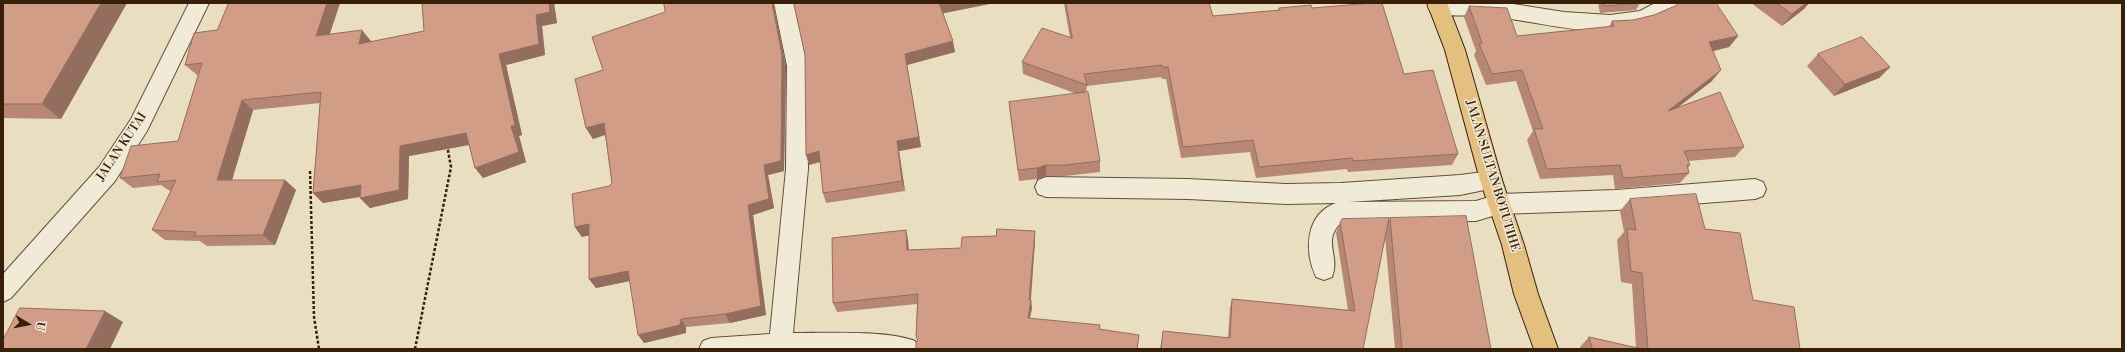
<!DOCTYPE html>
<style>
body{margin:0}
#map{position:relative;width:2125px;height:352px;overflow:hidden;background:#e9dfc0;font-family:"Libre Bodoni",serif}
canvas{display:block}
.frame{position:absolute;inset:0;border:4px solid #371f0a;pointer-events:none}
.north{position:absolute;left:8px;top:304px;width:40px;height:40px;-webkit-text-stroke:3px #f1ead6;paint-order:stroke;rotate:100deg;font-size:11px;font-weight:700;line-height:16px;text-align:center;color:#371f0a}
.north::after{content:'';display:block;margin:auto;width:14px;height:18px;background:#371f0a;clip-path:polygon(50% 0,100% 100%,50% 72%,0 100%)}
</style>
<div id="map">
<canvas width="2125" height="352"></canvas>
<div class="frame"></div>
<div class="north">U</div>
</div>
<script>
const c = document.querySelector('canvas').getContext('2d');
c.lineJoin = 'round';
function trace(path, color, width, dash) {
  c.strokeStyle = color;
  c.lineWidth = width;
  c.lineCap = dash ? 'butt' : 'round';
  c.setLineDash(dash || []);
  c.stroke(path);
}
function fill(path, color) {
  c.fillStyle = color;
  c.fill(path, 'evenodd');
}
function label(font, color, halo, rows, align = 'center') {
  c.font = font + ' "Libre Bodoni",serif';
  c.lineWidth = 3;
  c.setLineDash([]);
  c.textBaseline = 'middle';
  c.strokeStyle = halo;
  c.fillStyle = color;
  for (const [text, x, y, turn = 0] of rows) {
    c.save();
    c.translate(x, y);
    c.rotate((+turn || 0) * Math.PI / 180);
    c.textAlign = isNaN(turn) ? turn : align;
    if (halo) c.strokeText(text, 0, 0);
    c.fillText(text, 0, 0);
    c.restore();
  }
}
const path = new Path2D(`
 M310,171L314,317L319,349
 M415,349L451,167L447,145`);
const minor = new Path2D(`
 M189,3H209L147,131L115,181L11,298L3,302V274L99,167L131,119Z
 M774,3H794L807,66L808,169L793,333C826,333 887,330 915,341L919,349H699L703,341L711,338L770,334L786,169L787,66Z
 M1430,3H1507L1564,12L1610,15L1640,11L1655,3H1682C1678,10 1673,12 1666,16C1615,46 1551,23 1496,17C1477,15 1457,16 1438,15L1431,13L1428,7Z
 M1491,171L1499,173L1502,180L1499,187L1460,195L1348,202L1476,201L1499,194L1616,190L1755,179L1763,182L1766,189L1763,196L1755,199L1616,210L1499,214L1476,221L1342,222C1321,240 1341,257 1332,277L1324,280L1316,277C1304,251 1305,214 1336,203L1286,204L1188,199L1046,197L1038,194L1035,187L1038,180L1046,177L1188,179L1286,184L1341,183L1460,175Z`);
const major = new Path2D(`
 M1427,3H1447L1465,50L1502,180L1524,245L1538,294L1558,349H1534L1514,294L1502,245L1480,180L1445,50Z`);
const wall = new Path2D(`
 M3,3H127L61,119L3,118Z
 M229,3H340L330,34L371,41V42L424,31L422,3H554L557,23L542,26L545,55L506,65L522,135L519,136L526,162L483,178L469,145L409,156L408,199L370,208L360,198V197L323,203L313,193L320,103L253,110L232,180H285L296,190L275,245L207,246L200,241L165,240L152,230L171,191H170L161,185L133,188L120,178L178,141L198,75H197L185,65L217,30Z
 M665,3H773L786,66L784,169V171L768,175L774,208L753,215L766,315L730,323L686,327V333L644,343L630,281L596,288L589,279V235L582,237L575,227L609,186L612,183L605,135L593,139L586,128L603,70L665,12Z
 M1064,3H1209L1213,16L1278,10L1279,8H1312L1404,74L1458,154L1452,165L1348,172L1347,169L1256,178L1250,152L1181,158L1166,79H1162L1161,77L1087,86L1086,92L1100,161V172L1065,176H1046L1037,179L1019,181L1010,113L1009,102L1077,94L1023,74L1022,62L1070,38Z
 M1598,3H1640L1636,10L1600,13Z
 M1751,3H1809L1804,9L1782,26Z
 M1469,6L1517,36L1609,27L1612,21L1738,36L1729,47L1713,51L1712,81L1678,107L1744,147L1735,157L1688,161L1690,165L1688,168L1689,173L1680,183L1615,189L1613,175L1540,179L1527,140L1533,131L1516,81L1486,85L1474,55L1476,51L1464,17Z
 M943,13L955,52L907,65L921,147L899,151L905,191L826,203L823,193L820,162L809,165L805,55Z
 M1818,54L1890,67L1879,78L1834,96L1807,66Z
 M1630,199L1705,229L1753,300L1800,349H1580V347L1589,337L1636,348L1632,284L1621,282L1617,240L1624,232L1620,211Z
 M1390,218L1491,349H1395L1385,237L1363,349H1160L1163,331L1228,338L1230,308L1232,299L1348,310L1336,233L1342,219L1389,221Z
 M906,230L908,240L909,250L961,248L996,236L1035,231V241L1031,300L1032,309L918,341L916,336L917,304L837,312L833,303Z`);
const shadedWall = new Path2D(`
 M101,3H127L61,119L42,104Z
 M327,3H340L325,47L316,36Z
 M549,3H554L557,23L542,26L545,55L506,65L522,135L519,136L526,162L483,178L475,168L511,126L499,54L536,15Z
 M772,3H773L786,66L784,171L768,175L774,208L753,215L766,315L730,323L725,314L748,205L764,165Z
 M939,3H995L940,14Z
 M1806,3H1809L1804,9L1782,26L1792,14Z
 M362,30L371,41L368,55L359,44Z
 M1738,36L1729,47L1701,54L1709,42Z
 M953,41L955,52L907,65L921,147L899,151L905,191L902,181L897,141L905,54Z
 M1890,67L1879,78L1834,96L1845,84Z
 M1721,70L1712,81L1659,122L1668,111Z
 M242,100L253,110L229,190L217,180Z
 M604,123L610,133L593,139L586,128Z
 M466,133L474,144L409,156L408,199L370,208L360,198L400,146Z
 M819,151L823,161L809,165L806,155Z
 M1046,165V176L1037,179V168Z
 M285,180L296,190L275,245L263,235Z
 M361,185L370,195L323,203L313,193Z
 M589,224L596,234L582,237L575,227Z
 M906,230L908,240L909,259L907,250Z
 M1035,231V241L1030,306L1031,300L1032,309L1028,326V318Z
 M628,271L634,280L596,288L589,279Z
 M105,311L123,322L110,349H86Z
 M681,319L686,327V333L644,343L638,335Z`);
const building = new Path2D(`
 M3,3H101L42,104H3Z
 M229,3H327L316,36L362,30L359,44L424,31L422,3H549L550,12L536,15L539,44L499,54L515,125L511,126L519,152L475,168L466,133L400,146L399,190L360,198L361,185L313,193L321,92L242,100L217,180H285L263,235L194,236L196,232L152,230L176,180L157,182L160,174L120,178L131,146L178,141L202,63L185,65L194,33L217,30Z
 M664,3H772L782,55L781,159L780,161L764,165L769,199L748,205L761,306L725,314L681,319L680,325L638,335L628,271L589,279V224L575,227L572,194L609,186L612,183L604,123L586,128L575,79L603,70L592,37L665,12Z
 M794,3H939L953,41L905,54L919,137L897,141L902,181L823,193L819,151L806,155L805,55Z
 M1066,3H1209L1213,16L1280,10L1279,8L1311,5L1312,8L1372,3H1382L1404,74L1433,70L1458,154L1353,161L1352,158L1259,167L1253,140L1183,147L1168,67H1163L1162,65L1084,74L1087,85L1022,62L1042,28L1072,38Z
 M1604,3H1639L1605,6Z
 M1679,3H1716L1738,36L1709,42L1721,70L1668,111L1720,92L1744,147L1684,151L1690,165H1687L1689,173L1623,178L1620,165L1547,169L1534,129H1543L1522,70L1492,74L1479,44L1482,43L1469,6L1507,8L1517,36L1614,26L1612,21L1633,20L1654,15L1675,6Z
 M1777,3H1806L1792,14Z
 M1862,37L1890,67L1845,84L1818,54Z
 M1088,92L1100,161L1065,165H1046L1037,168L1018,170L1009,102Z
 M1696,194L1705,229L1740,233L1753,300L1794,307L1800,349H1648L1642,273L1631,271L1627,229L1636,230L1630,199Z
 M1466,216L1491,349H1402L1390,218Z
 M1389,218L1363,349H1161L1163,331L1230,338L1232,299L1355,311L1340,222L1342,219Z
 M997,229L1035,231L1029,300H1031L1028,318L1100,325L1099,329L1139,335L1137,349H916V342L918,341L916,336L918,294L833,303L832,238L906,230L907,250L961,248L962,237L996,236Z
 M20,308L105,311L86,349H3V340Z
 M1589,337L1642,349H1593Z`);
const streetNames = [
 ["JALAN KUTAI",122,147,-56],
 ["JALAN SULTAN BOTUTIHE",1492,176,73]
];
trace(minor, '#644f38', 2);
trace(major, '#371f0a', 2);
trace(path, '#371f0a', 2.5, [3, 2]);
fill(minor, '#f1ead6');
fill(major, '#e4c080');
fill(wall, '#b58774');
fill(shadedWall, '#936e5e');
fill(building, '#d29d87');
trace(building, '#936e5e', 1);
label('12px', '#371f0a', '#f1ead6', streetNames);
</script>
